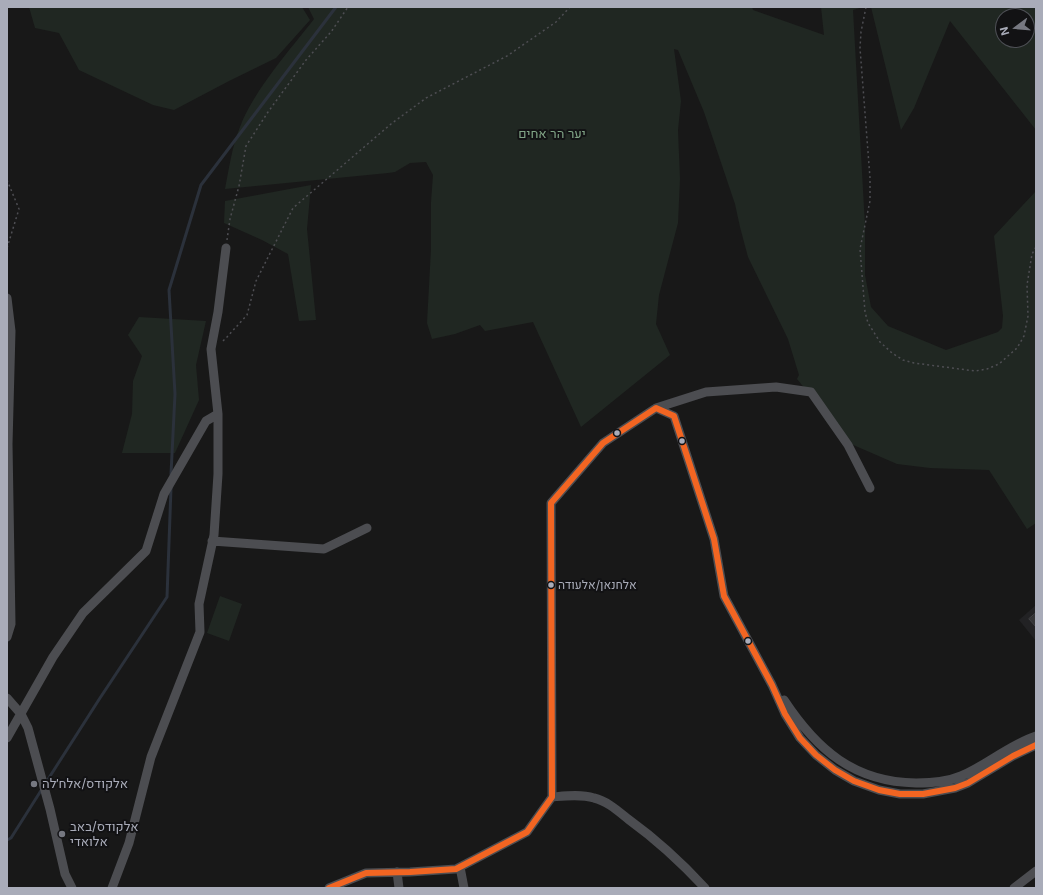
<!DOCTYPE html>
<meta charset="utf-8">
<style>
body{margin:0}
#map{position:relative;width:1043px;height:895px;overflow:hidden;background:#181818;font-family:Inter,sans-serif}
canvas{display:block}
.frame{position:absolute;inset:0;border:8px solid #a9acb9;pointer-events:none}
.north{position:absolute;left:995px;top:8px;width:40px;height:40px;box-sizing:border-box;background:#121214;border:1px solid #4e5056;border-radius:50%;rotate:254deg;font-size:11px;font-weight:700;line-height:16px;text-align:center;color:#a9acb9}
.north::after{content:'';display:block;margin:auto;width:14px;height:18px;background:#767881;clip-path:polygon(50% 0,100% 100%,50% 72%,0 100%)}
</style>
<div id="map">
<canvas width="1043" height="895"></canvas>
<div class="frame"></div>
<div class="north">N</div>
</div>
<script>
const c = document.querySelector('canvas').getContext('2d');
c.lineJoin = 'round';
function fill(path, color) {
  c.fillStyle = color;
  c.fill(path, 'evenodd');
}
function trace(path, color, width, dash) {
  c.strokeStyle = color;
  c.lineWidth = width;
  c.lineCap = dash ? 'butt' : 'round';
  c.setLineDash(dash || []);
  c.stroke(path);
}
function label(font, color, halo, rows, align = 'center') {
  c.font = font + ' Inter,Heebo,sans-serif';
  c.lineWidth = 4;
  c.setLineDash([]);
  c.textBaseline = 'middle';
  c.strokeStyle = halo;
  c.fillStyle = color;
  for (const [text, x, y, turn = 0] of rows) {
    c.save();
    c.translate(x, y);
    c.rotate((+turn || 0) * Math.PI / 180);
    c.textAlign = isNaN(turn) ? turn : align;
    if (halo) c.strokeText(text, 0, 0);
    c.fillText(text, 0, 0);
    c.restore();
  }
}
const built = new Path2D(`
 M1036,605V641L1019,620Z`);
const green = new Path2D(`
 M29,7H302L310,20L276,58L229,81L174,110L153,105L79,70L59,33L35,28Z
 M308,7H752L753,10L824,35L821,7H863L853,10L865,226V275L871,307L888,326L946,350L998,332L1002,328L1003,316L994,236L1036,191V523L1027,529L989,470L930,468L897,464L851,444L827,423L806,390L797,379L799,375L788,339L748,257L740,227L735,204L704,112L678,50L674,49L681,101L678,130L680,179L678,223L659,295L656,324L670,355L581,427L533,322L485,331L480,325L455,334L432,339L427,323L431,249V202L433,175L426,162L410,163L395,172L388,173L225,189C229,169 232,146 240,127C254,90 290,50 314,19Z
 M871,7H1036V130L950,21L914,108L901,130ZM1003,16H1027V40H1003Z
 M311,185L307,229L316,320L299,321L288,254L262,240L224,223L225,201Z
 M139,317L206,321L196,365L199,400L175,453H122L132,414L133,381L142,356L128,335Z
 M220,596L242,604L229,641L207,633Z`);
const stream = new Path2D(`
 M171,474L175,394L169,290L201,185L336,7
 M45,784L100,698L167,597L171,488
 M7,840L11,838L42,789`);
const building = new Path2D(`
 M1036,613V627L1029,619Z`);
const path = new Path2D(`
 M866,7L861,32L860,48L870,178V201L860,249L865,312L868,323L880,342L892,353L903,360L914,363L975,371L987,369L999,364L1017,348L1024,336L1028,316L1027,285L1032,254L1036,247
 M7,180L19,209L7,248
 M227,240L230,219L239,186L246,146L268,112L306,60L331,32L348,7
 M223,341L227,337L247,315L256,281L293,208L391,124L426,98L507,56L556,22L570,7`);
const street = new Path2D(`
 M7,298L11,331L8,444L11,624L7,637
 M656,408L706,392L776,387L811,392L848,445L870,488
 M212,541L324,549L367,528
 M7,698L21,714L28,728L50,809L65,874L72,888
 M784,700C817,750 854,782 916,783C931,783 947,782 961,776C987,765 1009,745 1036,736
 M7,738L53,657L83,613L146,551L164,494L206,421L218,414
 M552,797C565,796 581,794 594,798C607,801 618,811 628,819C657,840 681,862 705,888
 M460,867L464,888
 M397,872L399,888
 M112,888L129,843L151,757L200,632L199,604L214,535L218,474V414L211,349L218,312L226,248
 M329,888L366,873L410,872L456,869L527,832L552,797L551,503L603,443L656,408L674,416L714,539L724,596L772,685L785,714L800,738L816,755L835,770L854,781L879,790L900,794H923L955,788L968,783L1013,756L1036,745
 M1014,888L1036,871`);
const bus1 = new Path2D(`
 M329,888L366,873L410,872L456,869L527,832L552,797L551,503L603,443L656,408L674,416L714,539L724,596L772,685L785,714L800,738L816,755L835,770L854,781L879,790L900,794H923L955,788L968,783L1013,756L1036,745`);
const markers = [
 [617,433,3.5,"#a9acb9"],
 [682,441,3.5,"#a9acb9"],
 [551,585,3.5,"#a9acb9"],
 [748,641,3.5,"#a9acb9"],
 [34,784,4,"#767881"],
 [62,834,4,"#767881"]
];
const busNames = [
 ["אלחנאן/אלעודה",558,585]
];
const parkNames = [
 ["יער הר אחים",552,134]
];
const poiNames = [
 ["אלקודס/אלח׳לה",42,784],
 ["אלקודס/באב",70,827],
 ["אלואדי",70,842]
];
fill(built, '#222224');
fill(green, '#202722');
trace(stream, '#2b313b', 3);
fill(building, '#343436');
trace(building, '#414144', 1);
trace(path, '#4e4e53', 1.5, [2, 3]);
trace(street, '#4c4d51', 9);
trace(bus1, '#f26522', 6);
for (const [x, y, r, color] of markers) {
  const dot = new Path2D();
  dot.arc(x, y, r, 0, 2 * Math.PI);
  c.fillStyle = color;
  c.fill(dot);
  trace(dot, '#121214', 1.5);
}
label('12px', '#a9acb9', '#121214', busNames, 'left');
label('13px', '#80a486', '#121214', parkNames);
label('13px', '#a9acb9', '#121214', poiNames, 'left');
</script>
